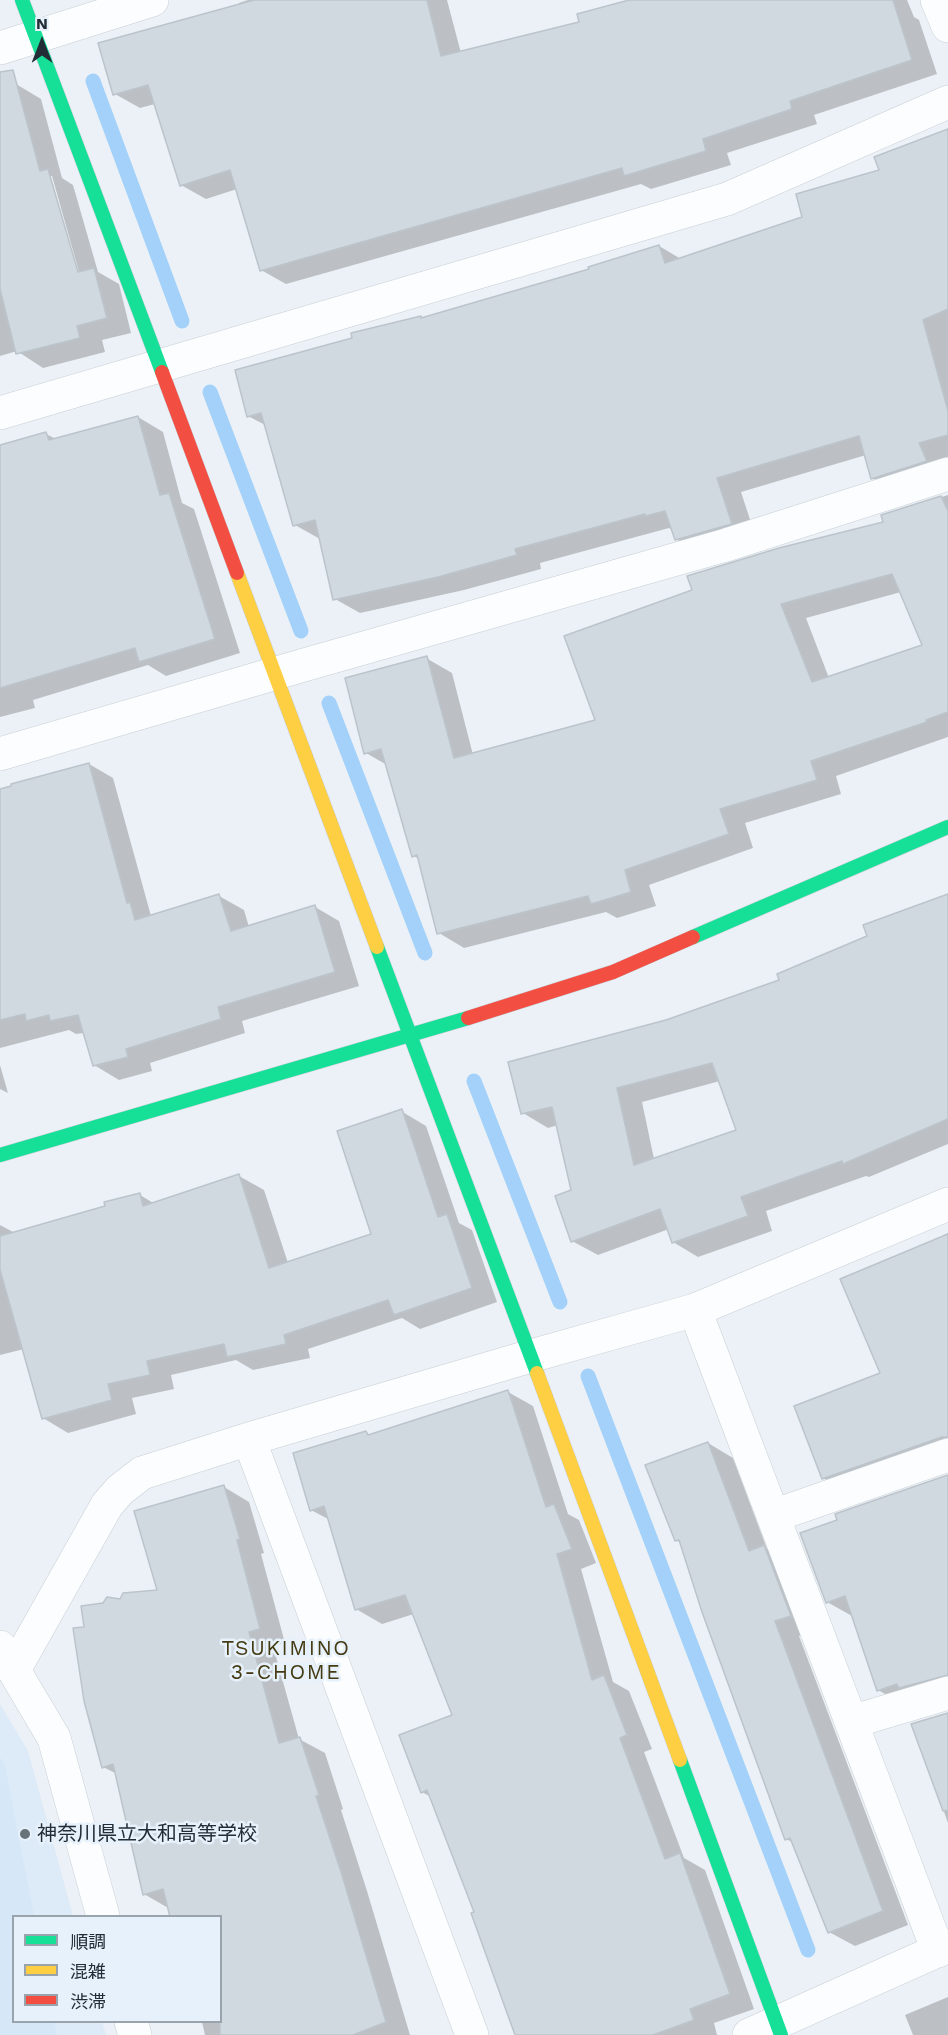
<!DOCTYPE html>
<meta charset="utf-8">
<style>
body{margin:0}
#map{position:relative;width:948px;height:2035px;overflow:hidden;background:#ebf1f6;font-family:"Work Sans","Noto Sans JP",sans-serif}
canvas{display:block}
.legend{position:absolute;left:12px;top:1915px;width:210px;height:108px;box-sizing:border-box;background:#e6f1fb;border:2px solid #98a3ac;margin:0;padding:8px 10px;list-style:none;font-size:18px;color:#222d36}
.legend li{display:flex;align-items:center;gap:12px;height:30px}
.legend b{width:30px;border:2px solid #98a3ac}
.north{position:absolute;left:12px;top:12px;width:60px;height:60px;-webkit-text-stroke:4px #e6f1fb;paint-order:stroke;rotate:0deg;font-size:16px;font-weight:700;line-height:24px;text-align:center;color:#222d36}
.north::after{content:'';display:block;margin:auto;width:21px;height:27px;background:#222d36;clip-path:polygon(50% 0,100% 100%,50% 72%,0 100%)}
</style>
<div id="map">
<canvas width="948" height="2035"></canvas>
<ul class="legend">
<li><b style="height:8px;background:#16e098"></b>順調</li>
<li><b style="height:8px;background:#ffcf43"></b>混雑</li>
<li><b style="height:8px;background:#f24e42"></b>渋滞</li>
</ul>
<div class="north">N</div>
</div>
<script>
const c = document.querySelector('canvas').getContext('2d');
c.lineJoin = 'round';
function fill(path, color) {
  c.fillStyle = color;
  c.fill(path, 'evenodd');
}
function trace(path, color, width, dash) {
  c.strokeStyle = color;
  c.lineWidth = width;
  c.lineCap = dash ? 'butt' : 'round';
  c.setLineDash(dash || []);
  c.stroke(path);
}
function label(font, color, halo, rows, align = 'center') {
  c.font = font + ' "Work Sans","Noto Sans JP",sans-serif';
  c.lineWidth = 5;
  c.setLineDash([]);
  c.textBaseline = 'middle';
  c.strokeStyle = halo;
  c.fillStyle = color;
  for (const [text, x, y, turn = 0] of rows) {
    c.save();
    c.translate(x, y);
    c.rotate((+turn || 0) * Math.PI / 180);
    c.textAlign = isNaN(turn) ? turn : align;
    if (halo) c.strokeText(text, 0, 0);
    c.fillText(text, 0, 0);
    c.restore();
  }
}
const built = new Path2D(`
 M0,1704L28,1751L73,1916H14V2022H102L106,2035H0Z`);
const green = new Path2D(`
 M0,1757L5,1766L34,1916H14V2022H54L57,2035H0Z`);
const shadow = new Path2D(`
 M248,0H447L461,53L581,23L635,0H907L914,17L919,20L937,74L814,115L817,124L727,153L731,165L651,189L641,184L286,284L261,270L237,189L206,199L181,185L155,104L140,108L115,94L240,6L239,3Z
 M16,84L41,99L62,178L73,185L98,272L119,284L131,333L102,340L105,352L43,368L17,351L0,356V88ZM49,176H52L81,279L78,280Z
 M948,131V476L898,492L872,478L866,455L741,492L756,538L701,554L676,539L673,530L669,528L540,563L541,569L464,590L360,613L335,599L320,539L295,525L267,426L248,416L354,339L420,318L423,319L591,270L659,246L681,259L804,218Z
 M138,417L163,432L182,503L194,509L240,653L166,676L148,665L33,700L35,708L0,717V447L46,434L56,439Z
 M948,495V737L836,776L841,794L745,823L753,848L649,885L656,906L617,918L606,912L464,948L439,933L420,859L413,856L387,765L366,753L426,658L452,673L473,755L597,721L885,523L883,516ZM901,592L924,646L829,678L806,618Z
 M89,764L113,778L151,916L219,896L244,910L249,927L315,907L339,921L359,986L242,1021L245,1033L150,1063L152,1071L119,1080L94,1065L84,1033L76,1034L69,1030L0,1048V790Z
 M948,896V1144L869,1177L866,1176L766,1211L772,1231L698,1257L673,1242L669,1229L598,1255L572,1241L573,1191L558,1125L548,1128L523,1113L667,1022L781,981ZM720,1081L738,1131L654,1159L642,1102Z
 M0,1065L8,1093L0,1089Z
 M401,1111L426,1126L459,1223L472,1230L497,1302L420,1329L402,1318L308,1349L310,1358L253,1370L236,1360L171,1375L174,1389L132,1398L136,1414L68,1433L43,1418L24,1349L0,1355V1225L15,1233L107,1207L140,1195L155,1204L239,1176L264,1190L288,1263L373,1235Z
 M948,1233V1458L848,1493L823,1478L882,1374L944,1237L943,1235Z
 M508,1392L533,1406L568,1514L579,1520L596,1563L581,1569L613,1682L629,1691L652,1749L644,1752L684,1858L705,1870L754,2009L714,2023L717,2035H516L476,1913L431,1797L422,1792L454,1716L414,1614L382,1624L356,1609L330,1520L311,1510L366,1433L371,1435Z
 M708,1443L733,1458L767,1549L789,1561L815,1630L799,1636L908,1925L855,1946L829,1932L794,1843L786,1839L682,1544L676,1540Z
 M948,1476V1695L903,1704L878,1690L852,1616L827,1602Z
 M224,1487L249,1502L264,1553L261,1554L285,1643L273,1646L299,1739L325,1753L343,1809L341,1810L367,1891L410,2035H205L202,2022H220V1916L170,1909L144,1894L117,1774L103,1767L86,1628L121,1601L159,1591Z
 M948,1714V1823L913,1724Z
 M948,1997V2035H913L905,2015Z`);
const stream = new Path2D(`
 M93,81L182,321
 M210,392L301,631
 M329,703L425,953
 M474,1081L560,1302
 M588,1376L808,1950`);
const building = new Path2D(`
 M254,0H427L441,56L579,22L577,14L629,0H893L912,60L790,101L792,109L703,139L706,151L624,176L622,168L260,271L230,170L180,186L148,85L113,95L98,43Z
 M13,70L40,171L48,169L78,272L94,268L107,318L77,326L80,338L16,354L0,289V72Z
 M948,129V309L923,320L948,411V435L919,443L927,461L871,479L859,436L717,478L732,524L721,527L675,540L665,511L646,516L645,514L515,549L517,555L438,577L333,600L315,520L293,526L261,413L247,417L235,370L352,338L351,333L421,316V318L589,269L588,267L659,245L665,263L802,217L796,194L879,170L874,157Z
 M138,416L160,495L169,493L215,639L139,662L135,648L0,688V445L46,432L49,440Z
 M941,496L948,511V712L926,720L927,722L811,761L817,780L720,809L729,834L625,870L631,892L591,904L588,896L437,934L417,855L412,857L381,749L364,754L345,678L427,656L454,758L595,720L564,636L692,590L687,576L779,548L883,522L881,515ZM892,574L922,645L812,682L781,604Z
 M89,763L127,903L130,902L135,920L219,894L231,931L315,905L335,972L218,1007L221,1019L126,1049L128,1057L93,1066L78,1015L50,1021L49,1015L26,1021L25,1014L0,1020V789L11,786V784Z
 M948,894V1119L843,1164L842,1161L741,1197L748,1216L672,1243L660,1209L571,1242L555,1196L571,1190L552,1107L521,1114L508,1062L666,1020L779,980L777,974L867,936L863,925ZM712,1063L736,1130L634,1165L617,1088Z
 M402,1109L438,1217L447,1214L472,1288L394,1315L388,1300L284,1335L286,1344L227,1357L224,1344L147,1361L150,1375L108,1384L112,1400L42,1419L0,1270V1236L105,1206L104,1202L140,1193L143,1206L239,1174L269,1268L371,1234L337,1131Z
 M948,1234V1437H942L822,1479L794,1406L880,1373L840,1279Z
 M508,1390L546,1507L554,1504L572,1549L557,1554L592,1680L604,1675L627,1735L620,1738L665,1859L680,1853L730,1994L690,2009L694,2020L653,2035H515L471,1913L474,1912L427,1790L421,1793L399,1735L452,1715L405,1595L355,1610L324,1506L310,1511L293,1453L366,1431L368,1435Z
 M708,1442L749,1551L764,1545L791,1616L775,1621L883,1911L828,1933L790,1838L785,1840L702,1612L679,1540L675,1541L645,1465Z
 M948,1475V1675L899,1688L897,1684L877,1691L845,1596L826,1603L800,1533L837,1520L835,1514Z
 M224,1485L240,1539L237,1540L260,1629L249,1632L279,1743L300,1737L319,1795L316,1796L342,1875L386,2022L353,2035H220V1917H170L163,1889L143,1895L113,1764L102,1768L84,1701L73,1628L84,1627L81,1606L103,1603L107,1597L120,1599L123,1593L157,1590L134,1511Z
 M948,1713V1810L943,1811L911,1724Z`);
const street = new Path2D(`
 M937,0L948,26
 M0,48L152,0
 M0,413L727,199L948,102
 M0,754L304,665L726,545L948,474
 M695,1310L938,1951
 M249,1439L472,2035
 M773,1516L948,1455
 M0,1647L54,1738L103,1916
 M14,1670L107,1505L120,1490L142,1473L249,1439L531,1356L695,1310L948,1204
 M851,1722L948,1693
 M131,2022L135,2035
 M749,2035L948,1946`);
const fast = new Path2D(`
 M22,0L162,372
 M693,937L948,827
 M377,947L537,1373
 M0,1155L468,1018
 M680,1760L781,2035`);
const slow = new Path2D(`
 M237,573L377,947
 M537,1373L680,1760`);
const jam = new Path2D(`
 M162,372L237,573
 M468,1018L613,972L693,937`);
const markers = [
 [25,1834,6,"#687279"]
];
const poiNames = [
 ["神奈川県立大和高等学校",37,1834]
];
const neighbourhoodNames = [
 ["TSUKIMINO",286,1649],
 ["3-CHOME",286,1673]
];
fill(built, '#ddeaf7');
fill(green, '#d6e8f8');
fill(shadow, '#0003');
trace(stream, '#a3d1f9', 15);
fill(building, '#d1d9e0');
trace(building, '#bcc4cb', 1.5);
trace(street, '#c7cfd6', 34);
trace(fast, '#c7cfd6', 15);
trace(slow, '#c7cfd6', 15);
trace(jam, '#c7cfd6', 15);
trace(street, '#fcfdfe', 33);
trace(fast, '#16e098', 14);
trace(slow, '#ffcf43', 14);
trace(jam, '#f24e42', 14);
for (const [x, y, r, color] of markers) {
  const dot = new Path2D();
  dot.arc(x, y, r, 0, 2 * Math.PI);
  c.fillStyle = color;
  c.fill(dot);
  trace(dot, '#e6f1fb', 2);
}
label('20px', '#222d36', '#e6f1fb', poiNames, 'left');
c.letterSpacing = '1.5px';
label('21px', '#453b12', '#e6f1fb', neighbourhoodNames);
c.letterSpacing = '0px';
</script>
